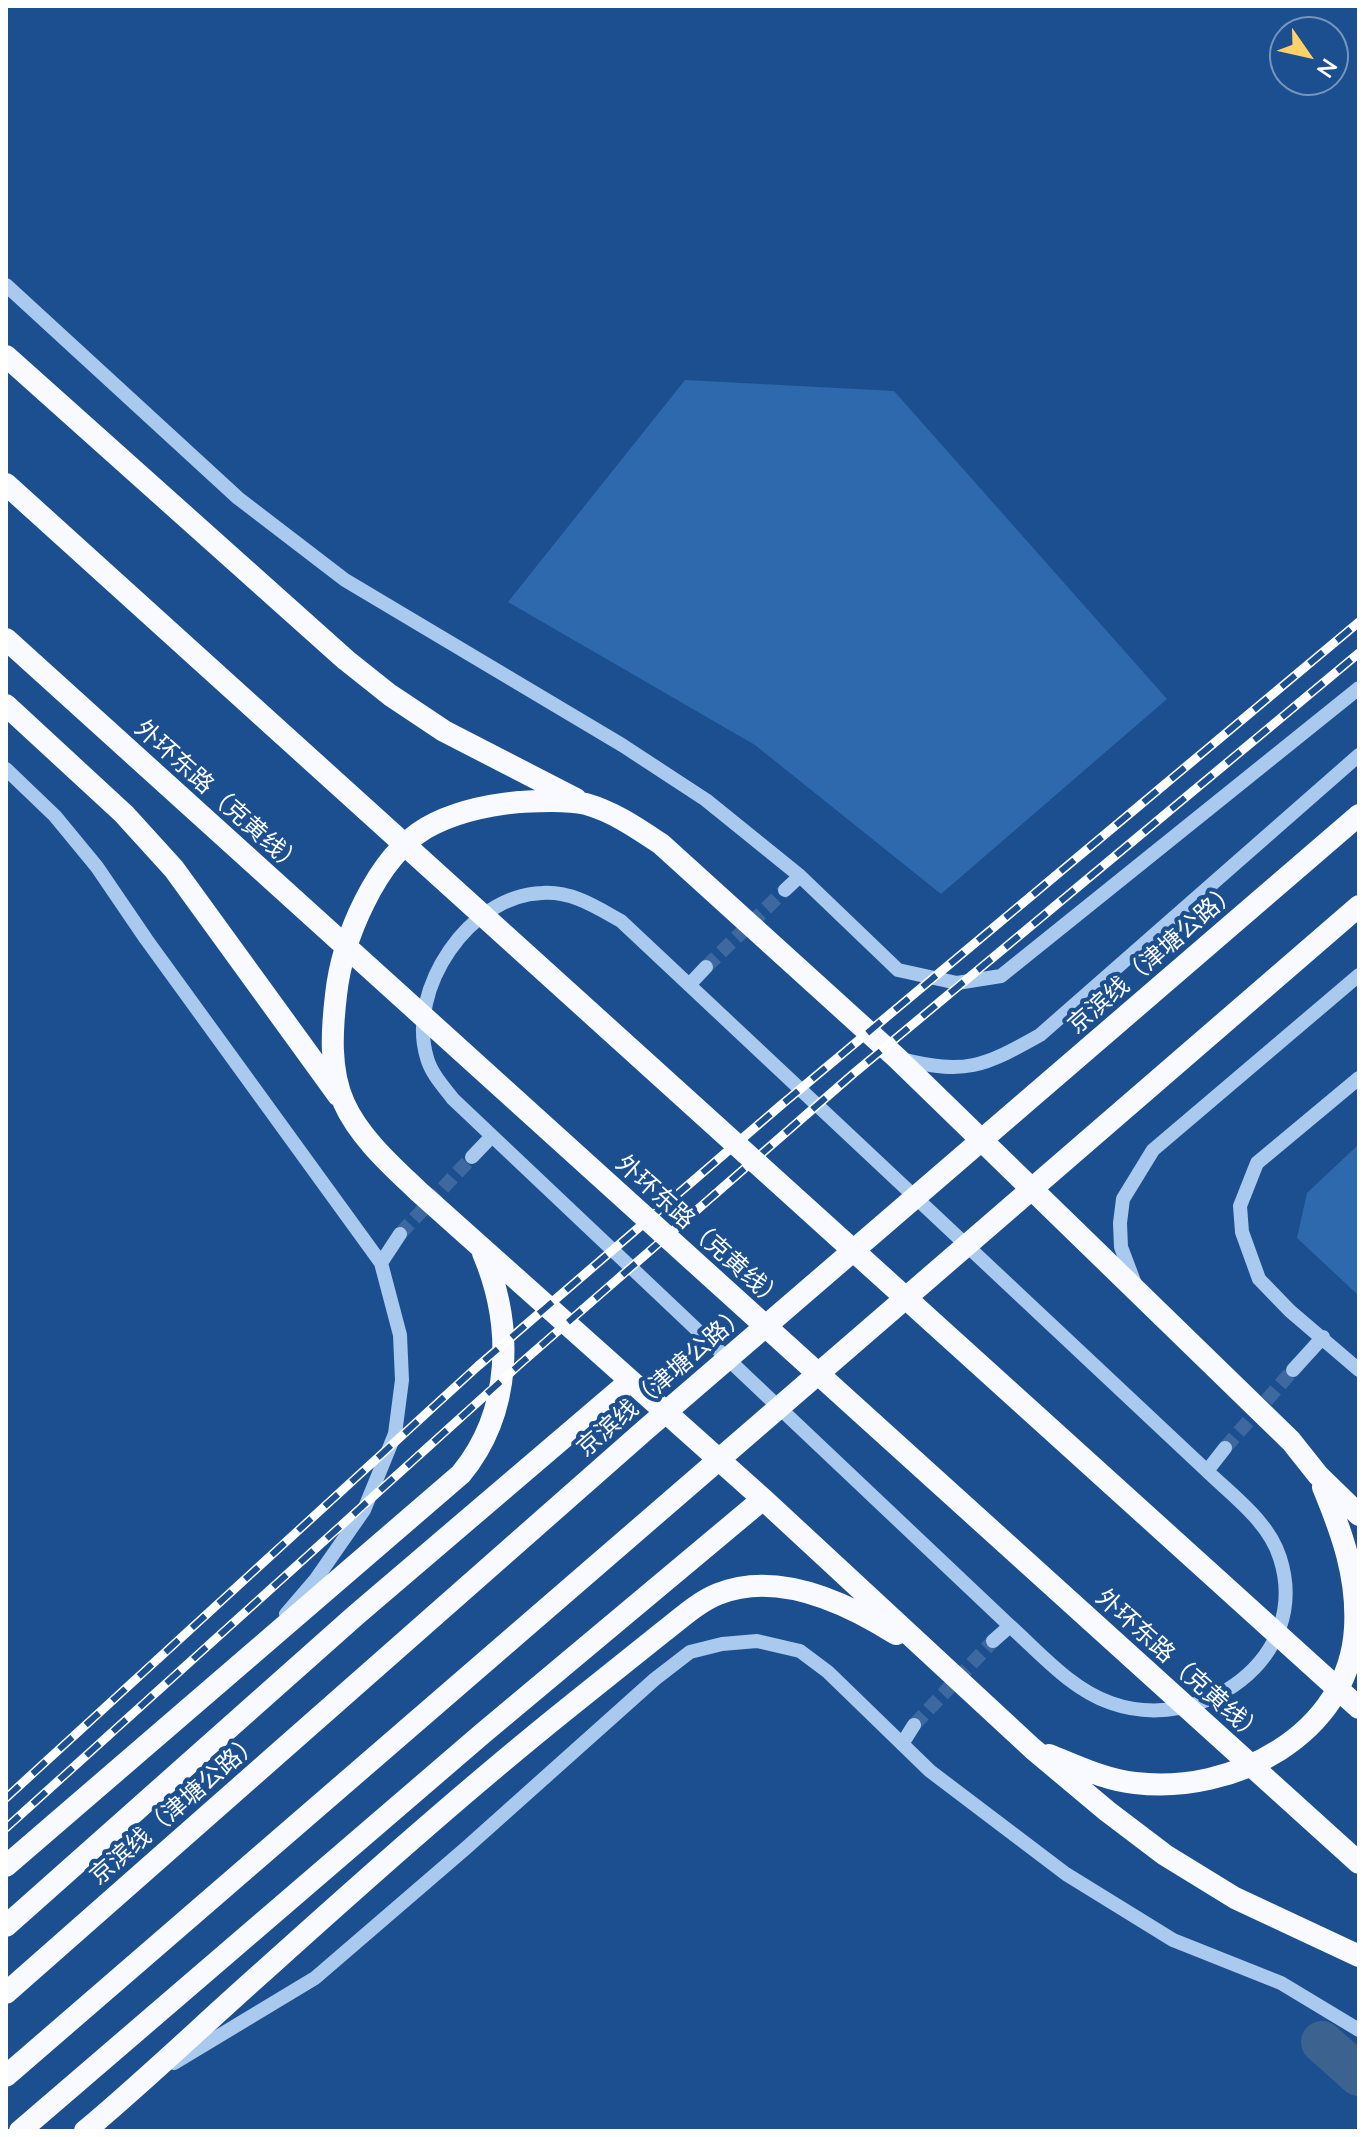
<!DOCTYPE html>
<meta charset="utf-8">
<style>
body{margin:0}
#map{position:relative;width:1365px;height:2137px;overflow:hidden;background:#1b4f8f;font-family:Lato,sans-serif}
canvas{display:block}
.frame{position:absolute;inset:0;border:8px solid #fff;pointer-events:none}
.north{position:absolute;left:1269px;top:16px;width:80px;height:80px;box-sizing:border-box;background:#1b4f8f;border:2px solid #7695bc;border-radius:50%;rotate:124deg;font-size:22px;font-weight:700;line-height:32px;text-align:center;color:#fff}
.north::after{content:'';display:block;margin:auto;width:28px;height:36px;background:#ffd166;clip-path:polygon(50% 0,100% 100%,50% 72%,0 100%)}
</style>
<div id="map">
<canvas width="1365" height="2137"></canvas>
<div class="frame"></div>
<div class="north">N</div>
</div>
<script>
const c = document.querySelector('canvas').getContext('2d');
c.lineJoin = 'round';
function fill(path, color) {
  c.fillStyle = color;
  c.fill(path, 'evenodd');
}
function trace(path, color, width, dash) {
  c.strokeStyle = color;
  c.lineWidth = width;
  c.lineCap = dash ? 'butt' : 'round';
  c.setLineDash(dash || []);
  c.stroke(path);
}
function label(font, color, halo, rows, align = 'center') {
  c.font = font + ' Lato,"Noto Sans SC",sans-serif';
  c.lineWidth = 8;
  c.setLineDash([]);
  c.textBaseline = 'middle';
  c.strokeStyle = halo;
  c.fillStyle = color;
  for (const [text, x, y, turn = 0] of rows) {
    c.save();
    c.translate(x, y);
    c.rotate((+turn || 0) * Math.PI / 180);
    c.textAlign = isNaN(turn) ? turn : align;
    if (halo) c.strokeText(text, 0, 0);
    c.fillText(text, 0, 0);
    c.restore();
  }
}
const green = new Path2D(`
 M685,380L894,391L1167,699L941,894L755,745L508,602Z
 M1359,1144V1296L1297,1238L1307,1193Z`);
const canal = new Path2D(`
 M1322,2042L1359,2075`);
const tertiaryTunnel = new Path2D(`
 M706,967L785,890
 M400,1234L472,1157
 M1225,1448L1293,1370
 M914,1725L993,1641`);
const tertiary = new Path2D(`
 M6,285L238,498L345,580L622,745L706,800L800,876L898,970L957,983L1001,976L1359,688
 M6,769L55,816L97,867L146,939L381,1263L400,1335L402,1380L395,1434L364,1510L316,1579L286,1614
 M785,890L800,876
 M689,985L706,967
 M901,1059C966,1075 983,1067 1040,1035L1359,755
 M1359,1078L1257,1163L1240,1206L1242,1232L1259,1279L1290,1311L1359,1370
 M472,1157L492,1136
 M381,1263L400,1234
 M1135,1284L1121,1247L1120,1223L1123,1199L1153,1150L1359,975
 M1293,1370L1323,1337
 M1010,1626L453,1099C443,1086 431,1073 427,1058C406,989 470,895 542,893C572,891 596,907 621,921L1207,1471
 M993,1641L1010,1626C1041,1654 1071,1689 1111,1703C1201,1735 1312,1658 1280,1558C1269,1522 1233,1496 1207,1471L1225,1448
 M902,1744L914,1725
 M174,2063L315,1978L466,1848L655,1679L690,1652L722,1644L757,1641L800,1651L828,1672L930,1771L1066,1874L1173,1940L1281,1983L1359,2030`);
const trunk = new Path2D(`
 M6,356L346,660L390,695L444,731L576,799
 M6,705L124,814L174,869L338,1095
 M1359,1515L1318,1475L1291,1441L897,1058L661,844C637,828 614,812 586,804C567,799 539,801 519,802C488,805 454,812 426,828C376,858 342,939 336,995C332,1029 329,1070 344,1103C359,1137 392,1166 418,1191L763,1499L1033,1749L1107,1811L1165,1855L1235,1898L1359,1956
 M1049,1755C1077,1766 1105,1780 1135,1783C1232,1795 1349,1735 1355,1628C1358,1577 1342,1533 1323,1487
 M6,1866L461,1474C512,1412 514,1326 483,1253
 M6,1926L356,1615L630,1381
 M20,2131L482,1734L763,1499
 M85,2131C147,2079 205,2023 266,1969C366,1879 468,1788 573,1704C603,1680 633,1656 663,1632C680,1619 698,1602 718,1594C777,1570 847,1603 896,1634`);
const rail = new Path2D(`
 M6,1798L478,1366L780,1106L1359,622
 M6,1828L520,1364L853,1074L1359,653`);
const trunkBridge = new Path2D(`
 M6,484L1359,1708
 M6,639L1359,1863
 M6,1993L645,1430L1359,815
 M6,2076L1359,906`);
const streetNames = [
 ["外环东路（克黄线）",219,797,42],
 ["京滨线（津塘公路）",1153,958,-41],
 ["外环东路（克黄线）",700,1232,42],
 ["京滨线（津塘公路）",662,1381,-41],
 ["外环东路（克黄线）",1180,1666,42],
 ["京滨线（津塘公路）",175,1809,-41]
];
fill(green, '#2e69ad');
trace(canal, '#3c6290', 42);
trace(tertiaryTunnel, '#3d69a0', 14, [14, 7]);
trace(tertiary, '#a9c9ee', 14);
trace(trunk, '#f8faff', 22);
trace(rail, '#fff', 9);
trace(rail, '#1b4f8f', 6, [18]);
trace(trunkBridge, '#f8faff', 22);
label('24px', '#fff', '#1b4f8f', streetNames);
</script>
